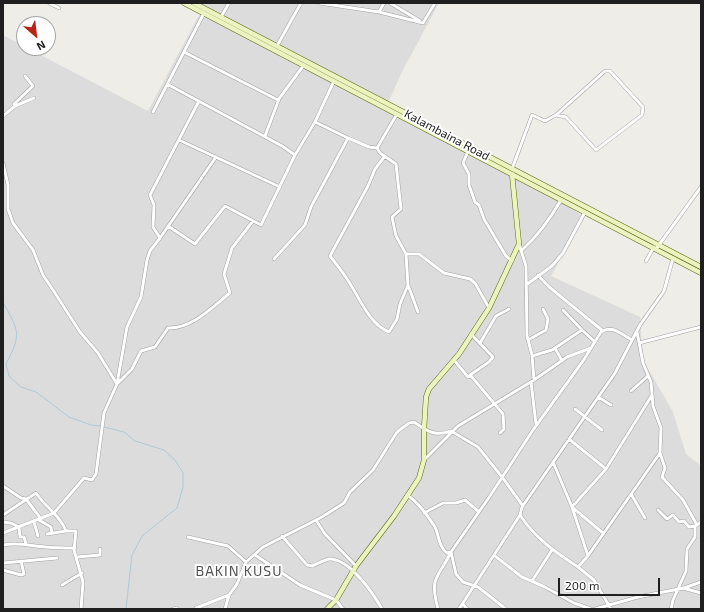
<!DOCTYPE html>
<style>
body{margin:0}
#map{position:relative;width:704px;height:612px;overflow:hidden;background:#efede7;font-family:"Exo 2",sans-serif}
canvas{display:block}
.frame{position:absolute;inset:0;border:4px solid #1f1f1f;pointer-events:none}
.north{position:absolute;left:16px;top:16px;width:40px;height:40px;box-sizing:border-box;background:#fff;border:1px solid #a5a5a5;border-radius:50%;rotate:152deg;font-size:11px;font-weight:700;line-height:16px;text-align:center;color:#1f1f1f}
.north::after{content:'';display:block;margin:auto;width:14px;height:18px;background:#b82416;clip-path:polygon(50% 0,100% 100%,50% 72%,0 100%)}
.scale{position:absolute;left:558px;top:578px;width:102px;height:18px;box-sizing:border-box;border:2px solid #1f1f1f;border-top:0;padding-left:5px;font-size:12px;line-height:14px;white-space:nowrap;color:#1f1f1f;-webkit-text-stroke:3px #fff;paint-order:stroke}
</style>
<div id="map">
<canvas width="704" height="612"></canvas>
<div class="frame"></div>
<div class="north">N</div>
<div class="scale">200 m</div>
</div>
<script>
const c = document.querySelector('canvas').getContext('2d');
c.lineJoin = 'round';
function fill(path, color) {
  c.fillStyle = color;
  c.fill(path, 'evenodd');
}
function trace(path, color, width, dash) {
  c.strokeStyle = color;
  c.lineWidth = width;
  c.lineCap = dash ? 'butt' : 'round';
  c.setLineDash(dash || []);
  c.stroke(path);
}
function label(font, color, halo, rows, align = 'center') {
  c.font = font + ' "Exo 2",sans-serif';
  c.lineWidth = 4;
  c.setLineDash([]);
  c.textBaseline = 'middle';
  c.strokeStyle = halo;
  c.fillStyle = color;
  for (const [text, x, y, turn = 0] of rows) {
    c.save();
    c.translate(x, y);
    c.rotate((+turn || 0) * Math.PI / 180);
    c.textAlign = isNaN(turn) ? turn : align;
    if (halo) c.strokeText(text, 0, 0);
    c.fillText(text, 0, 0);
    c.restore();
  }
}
const residential = new Path2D(`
 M193,3H439L403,70L387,105Z
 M199,15L250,38L558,199L584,217L551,276L640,317L643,360L673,412L686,454L701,466V609H3V35L24,46V48H27L148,111Z`);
const stream = new Path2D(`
 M3,302C19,332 22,333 6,364L9,376L21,387L36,392L69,417L91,425L101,426
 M104,427L124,432L135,441L164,450L175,460L183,473V487L177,508L142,536L132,555L126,609`);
const street = new Path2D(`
 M49,3L59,8
 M319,3L379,12L423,23
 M390,3L420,21
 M379,12L384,3
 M221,17L229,3
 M423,23L435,3
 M277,46L301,3
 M184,52L278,100L304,65
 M167,84L282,146L295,155
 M15,106L14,104L33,86L25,76
 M153,112L204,13
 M397,114L377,148L380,153L396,164L401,209L392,217L396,236L406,254L408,285L418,312
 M3,116L15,106L34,98
 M265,136L279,99
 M348,138L369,147L377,148
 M179,140L280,187
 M468,151L463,163L469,174V185L475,202L479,205L484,219L506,256L512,261
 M385,156L375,169L368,186L330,256C338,266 346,276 352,287C362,303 371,325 389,332L397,319L400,304L408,285
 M3,163L8,185V209L13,223L33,250L43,275L53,290L80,332L98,353L117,384L132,369L141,351L155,347L168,328C192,329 212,307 230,293L224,274L232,248L253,221
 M512,169L532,115L545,121L556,115L566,117L596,150L642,115L643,107L610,71H605L556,115
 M168,226L195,244L225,206L261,225L295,155L315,122L334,81
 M160,238L216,157
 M519,244L526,266L527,336L532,355L534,380
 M656,249L701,187
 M522,250C539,235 550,219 561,200
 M406,254H419L444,273L470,279L475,283L489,308
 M274,259L305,225L311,207L348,138L315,122
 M646,261L654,247
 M538,275L548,286L603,331
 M526,285L552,266L563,253L585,212
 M563,310L582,330
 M637,332L643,363L651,382L653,406L661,428L660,453L665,468L662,477L683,500L697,525L701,522
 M528,340L546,330L548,319L543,309
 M480,343L496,316L509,309
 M639,343L701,327
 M555,348L562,361
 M532,356L552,350L582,330L595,342
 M454,360L468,377L471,376L503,414L504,429L500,433
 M470,375L489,362L493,357L471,334
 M531,382L536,424
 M631,391L648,376
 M598,397L611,405
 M575,409L602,430
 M569,439L606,469L652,395
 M424,460L458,426L534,380L567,357L591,348
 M553,462L572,507L588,556
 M3,486L21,498L26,499L41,519
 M631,494L645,518
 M407,495C419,503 427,515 435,527C439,535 439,548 447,553L451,552L490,496L533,430L583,361L601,332C612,324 622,335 632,340
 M658,510L667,519L673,515L679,522L684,521L689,527L695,526
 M424,513L443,503H456L465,500L479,512
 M3,515L36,493C45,507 60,515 66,531H76L74,550L83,582L81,609
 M520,515C535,538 555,552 578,567L587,557L660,453
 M39,520L51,527L52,533
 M316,520L325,534L356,566
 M3,522L11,523L19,527L20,537H24L26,544
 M34,522L38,536
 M3,533L54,513L84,478L92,480L96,474L104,413L117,384L127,327L141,297L147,260L150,251L160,238L153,227L154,205L150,195L199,101
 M603,533L572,507L606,469
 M47,534L66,531
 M282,536L307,565L312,566C317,564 324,560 329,559C349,558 373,593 382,609
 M188,537L228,546L246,562
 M3,545C20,542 30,546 46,547C56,548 65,548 75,548
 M255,555L300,585L336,600L343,609
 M495,556L522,577L545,587L574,603L591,609
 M77,557L100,555V549
 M3,563L57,558
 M578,567L594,580L611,609
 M3,570L21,575L24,574L21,561
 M532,581L552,550
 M62,585L82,573
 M683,588L701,593
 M463,604L467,609
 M173,609L177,608V609
 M197,609L196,608L229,595
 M225,609L229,595L237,584L246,562L263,547L322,517L344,503L350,492L373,470L397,432L409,423L414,422C427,431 435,437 451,431L478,447L502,477L523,506
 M438,609C429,576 438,579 451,552L456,574L463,582L478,587L506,609
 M459,609L520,515L522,507L615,373L640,325L664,291L673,258
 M595,609L638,597L684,588L701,582
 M671,609L673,600L686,571L687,549L695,537V526L697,525`);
const secondary = new Path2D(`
 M184,3L701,273
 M194,3L701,267
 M327,609L336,600L356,566L394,516L419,478L424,460V429L426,397L429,389L459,354L489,308L519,244L512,174`);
const streetNames = [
 ["Kalambaina Road",447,135,28]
];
const quarterNames = [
 ["BAKIN KUSU",239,571]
];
fill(residential, '#dddcdc');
trace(stream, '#accad7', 1);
trace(street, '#a0a0a0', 4);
trace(secondary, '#5a6b11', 5.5);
trace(street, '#fff', 3);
trace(secondary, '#ecf3c1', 4.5);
label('12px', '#1f1f1f', '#fff', streetNames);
c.letterSpacing = '1px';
label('14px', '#525252', '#fff', quarterNames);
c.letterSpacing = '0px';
</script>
